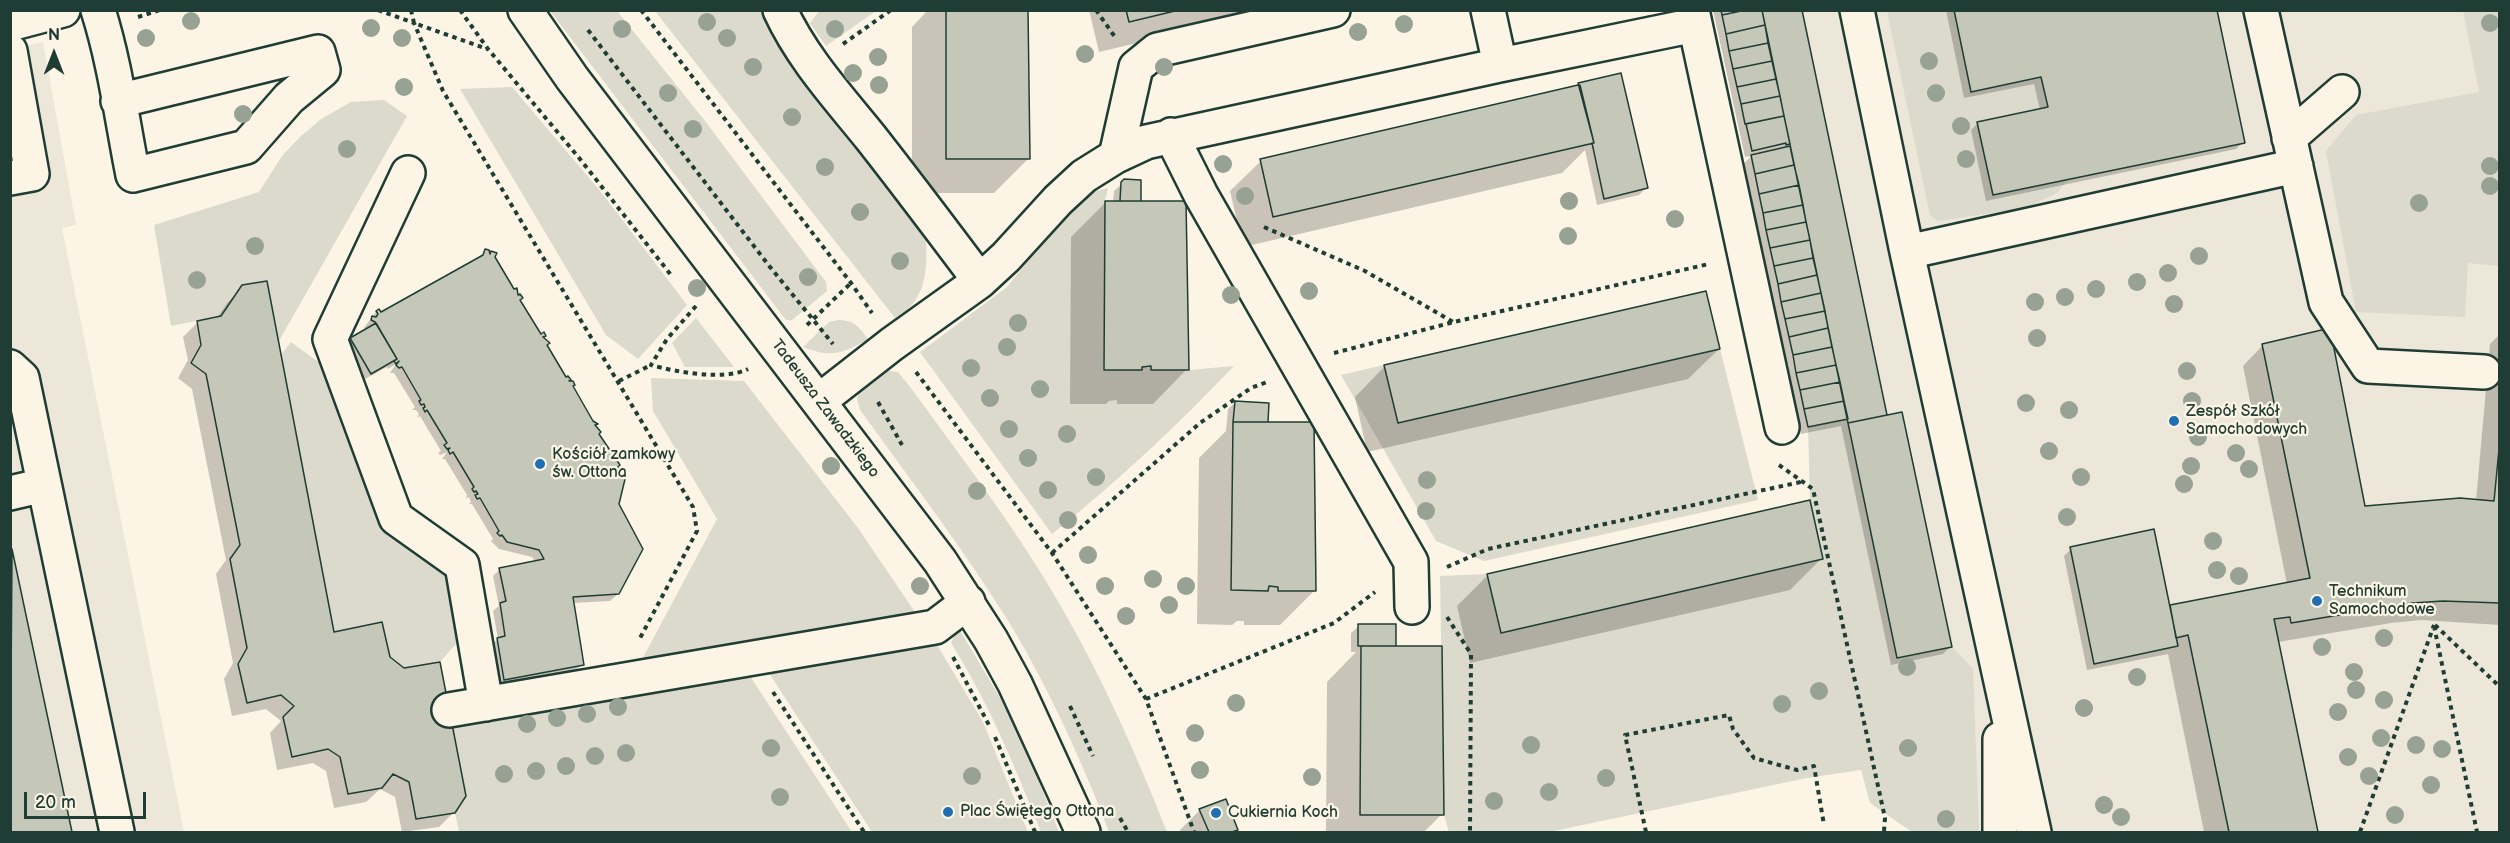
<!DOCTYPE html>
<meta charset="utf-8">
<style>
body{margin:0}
#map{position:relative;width:2510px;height:843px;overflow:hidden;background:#fcf5e5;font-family:"Balsamiq Sans",sans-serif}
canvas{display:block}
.frame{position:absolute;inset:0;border:12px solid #1f3d34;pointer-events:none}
.north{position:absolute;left:24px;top:24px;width:60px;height:60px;-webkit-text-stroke:4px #fcf5e5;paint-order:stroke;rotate:0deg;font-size:16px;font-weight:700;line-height:24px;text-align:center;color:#1f3d34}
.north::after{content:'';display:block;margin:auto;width:21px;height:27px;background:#1f3d34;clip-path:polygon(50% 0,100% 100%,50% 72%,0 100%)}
.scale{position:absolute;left:24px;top:792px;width:122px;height:27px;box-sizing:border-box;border:3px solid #1f3d34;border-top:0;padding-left:8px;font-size:18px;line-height:21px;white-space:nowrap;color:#1f3d34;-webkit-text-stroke:4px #fcf5e5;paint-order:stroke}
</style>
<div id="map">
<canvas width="2510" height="843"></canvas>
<div class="frame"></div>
<div class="north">N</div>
<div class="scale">20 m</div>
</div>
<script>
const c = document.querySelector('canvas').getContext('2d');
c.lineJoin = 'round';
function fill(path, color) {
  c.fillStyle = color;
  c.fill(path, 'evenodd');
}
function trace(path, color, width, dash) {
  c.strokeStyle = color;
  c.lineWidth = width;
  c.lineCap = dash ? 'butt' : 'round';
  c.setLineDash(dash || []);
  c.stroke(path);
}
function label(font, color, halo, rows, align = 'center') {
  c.font = font + ' "Balsamiq Sans",sans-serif';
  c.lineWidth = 4.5;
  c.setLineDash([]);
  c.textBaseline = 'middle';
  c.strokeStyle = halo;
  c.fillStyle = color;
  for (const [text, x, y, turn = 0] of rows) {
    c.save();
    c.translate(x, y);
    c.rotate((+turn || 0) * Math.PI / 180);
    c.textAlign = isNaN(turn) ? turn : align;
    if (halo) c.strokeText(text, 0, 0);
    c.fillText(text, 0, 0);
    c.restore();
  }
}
const built = new Path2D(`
 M1762,11H2499V832H1931L1897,658Z
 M43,42L76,225L62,228L184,832H11L10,49Z`);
const green = new Path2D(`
 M820,10H876V11L826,46L810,23Z
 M550,11H617L705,121L826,282L827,291L792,320H786Z
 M655,11H769L925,231C927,254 929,282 914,302C910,308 901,313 895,318Z
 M1887,11H1954L1971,92L2041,77L2048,107L1977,122L1993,195L2068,179L2057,193L2026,208L1938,221L1930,215Z
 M2463,11H2499V266L2468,263L2465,317L2356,312L2326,151L2356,115L2479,92Z
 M512,87L601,192L687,305L638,359L606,335L460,89Z
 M384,100L407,116L279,341L267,282L221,316L171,326L154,225L259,192L282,156L300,137L321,119L351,102Z
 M1108,188L1105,201L1104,369L1142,370V367L1189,370L1234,366C1177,426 1117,482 1052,534L920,352L1007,287L1062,219L1092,192Z
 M696,318L734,367H685L672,343Z
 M838,320C854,320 859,327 868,339C843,354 831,358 803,347L829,322Z
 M291,342L321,364L371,489L457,572L468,642L456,644L440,662L404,668L390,657L382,622L334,632L281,355Z
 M1720,349L1758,500L1484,561L1436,541L1341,375L1384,365L1398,423Z
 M884,370L898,372L911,388C964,461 1019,532 1063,610C1104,681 1137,756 1167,832H1109C1083,763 1046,682 1007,619C962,547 910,479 860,410L857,399L860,386Z
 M651,378L744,381L858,528L919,618L639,665L717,519L653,411Z
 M1848,419L1897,658L1952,647L1973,669L1979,832H1912L1870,803L1861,770L1807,778L1549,832H1449L1444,815L1440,576L1487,574L1501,633L1822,560L1810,500L1808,427Z
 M958,627L1002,701L1028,755L1059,832H1041C1015,767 989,703 951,643Z
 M936,643L983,722L1028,832H872L769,673Z
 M748,673L852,832H459L455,813L466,796L452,723Z`);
const shadow = new Path2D(`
 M928,10H1027L1029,158L994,193H912V27Z
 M1089,10H1276L1099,52Z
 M1713,10H1801L1886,417L1950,647L1943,654L1891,665L1841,426L1801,434L1744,163L1752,156L1745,157Z
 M1946,10H2216L2243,142L2236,149L1986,201L1971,130L1978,123L2040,110L2034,84L1964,98Z
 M1579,84L1646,188L1639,195L1597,205L1585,150L1562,173L1243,247L1230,191L1261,161L1575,88Z
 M1125,181L1139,202L1187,369L1153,404H1117V400L1109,401L1106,404H1070L1071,237L1106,202H1113L1114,191Z
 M486,251L489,256L494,257L617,467L618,594L610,601L572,603L582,664L575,671L497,686L490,646L498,639L493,611L499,606L493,576L500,569L535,562L532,557L499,549L491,541L493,539L472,504H469L471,502L469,497L466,498L467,495L445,459H442L447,452L440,455L438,453L441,451L420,416L417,418L419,414L416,410H412L415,407L394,373H390L396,364L388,369L387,367L363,380L344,346L368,329L364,328L366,325L376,312L378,311L381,314L479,258Z
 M243,287L333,634L388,658L454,812L439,827L402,832L395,797L380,789L366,802L334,808L326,771L313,763L277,770L270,733L281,721L266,709L232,716L224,679L233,663L216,574L226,560L192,389L178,378L188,360L183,337L198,322L216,319L228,302Z
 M2500,334V625L2422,620L2391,623L2278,642L2317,832H2204L2168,654L2087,670L2064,556L2071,549L2169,607L2287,584L2243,366L2263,345L2364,507L2476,501L2490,344Z
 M1719,349L1688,379L1367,452L1355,397L1385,366Z
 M1236,402L1267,424L1314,591L1280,625H1244V621H1237L1232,625L1197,624L1199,458L1226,431L1228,409Z
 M11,551L70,832H10Z
 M1821,559L1790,590L1470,663L1457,606L1488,575Z
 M1359,626L1395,647L1442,814L1424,832H1326L1327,682L1356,652H1351V633Z
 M1200,810L1236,830L1234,832H1180V830Z`);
const building = new Path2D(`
 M946,10H1028L1030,159H946Z
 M1126,10H1179L1129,22Z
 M1721,10H1746L1722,15Z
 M1746,10H1762L1765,25L1726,34L1722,15Z
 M1762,10H1802L1887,415L1848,423Z
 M1954,10H2217L2245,143L1993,195L1977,122L2048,107L2041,77L1971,92Z
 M1765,25L1768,43L1729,51L1726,34Z
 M1768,43L1772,61L1733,69L1729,51Z
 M1772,61L1776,79L1737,87L1733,69Z
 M1621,73L1648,188L1604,199L1592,143H1594L1578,83Z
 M1776,79L1780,96L1741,104L1737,87Z
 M1578,85H1580L1594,143L1273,217L1260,159Z
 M1780,96L1784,116L1745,124L1741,104Z
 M1784,116L1790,144L1786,145V143L1752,151L1746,124Z
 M1790,146L1794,165L1755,174L1751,155Z
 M1794,165L1799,185L1759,194L1755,174Z
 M1124,179L1141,180V201H1120L1121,182Z
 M1799,185L1803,205L1763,213L1759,194Z
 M1105,201H1186L1189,370H1151V366L1142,367V370H1104Z
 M1803,205L1806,222L1766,230L1763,213Z
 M1806,222L1810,240L1770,248L1766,230Z
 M1810,240L1813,258L1774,266L1770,248Z
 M485,249L489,250L490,254L491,251L497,253L495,257L514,289L517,288L518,295L520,294L523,298L520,300L541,334L544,332L546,336L543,337L550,343L547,345L566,377L568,376L571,380L569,381H573L575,385L573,386L593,421L598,424L595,425L601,432L599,434L620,465L618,467L626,475L619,504L643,549L619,594L573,597L584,665L504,680L497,638L505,636L500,603L506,601L499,568L544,559L539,550L507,542L502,535L500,536L497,533L499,531L480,498L477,499L475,495L478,494L476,491L474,492L472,489L474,487L453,452L450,454L448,450L450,448L447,449L444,445L447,443L427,410L425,412L423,408L425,407L424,404L421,405L419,401L421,400L402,367L399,368L396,365L399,361L396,364L394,361L397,359L375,322L371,320L372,316L376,317L378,314L376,311L379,309L381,312L483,255Z
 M1813,258L1817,275L1778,284L1774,266Z
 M1817,275L1821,293L1781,302L1778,284Z
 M267,281L334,632L382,622L390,657L404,668L440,662L466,796L455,813L416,819L409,782L393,774L382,788L348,794L340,757L328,749L292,757L283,717L294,706L281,695L247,703L238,664L247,648L230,559L240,545L206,374L191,363L201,345L197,321L221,316L242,285Z
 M1706,291L1720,349L1398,423L1384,365Z
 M1821,293L1825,311L1785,319L1781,302Z
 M1825,311L1828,328L1789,337L1785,319Z
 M376,323L397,359L371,374L350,338Z
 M1828,328L1832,347L1793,355L1789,337Z
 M2330,328L2365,506L2460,498L2494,501L2500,439V603L2443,601L2412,603L2291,623L2290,617L2274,619L2318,832H2229L2188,635L2176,638L2170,605L2310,578L2262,344Z
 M1832,347L1836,365L1796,373L1793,355Z
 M1836,365L1840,382L1800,390L1796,373Z
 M1840,382L1844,401L1804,409L1800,390Z
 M1235,401L1269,403L1268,422H1233Z
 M1844,401L1848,419L1808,427L1804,409Z
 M1902,412L1952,647L1897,658L1848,423Z
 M1233,422H1314L1316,591H1278V587L1269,586L1268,591L1231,590Z
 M1810,500L1823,559L1501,633L1487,574Z
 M2154,529L2178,646L2094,664L2070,547Z
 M12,549L72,832H10Z
 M1358,624H1396V646H1358Z
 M1361,646H1442L1444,815H1360Z
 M1226,799L1238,830L1232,832H1209L1199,809Z`);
const path = new Path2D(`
 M378,10L414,23L443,91L693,507L697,531L639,640
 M411,10L414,23L487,49
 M460,10L488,49L580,159L671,275
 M641,10L851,283L872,313
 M1096,10L1115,37
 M138,17L160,10
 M588,30L770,267L833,344
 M843,44L891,10
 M1264,227L1365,271L1453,322
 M696,306L667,339L651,365C676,372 724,381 748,369
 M807,325L851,283
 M1334,353L1454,322L1709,264
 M916,372L1052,553L1146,699L1194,832
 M619,381L651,365
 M878,402L902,445
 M1779,465L1813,489L1885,818L1884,831
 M1052,553L1200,423L1251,388L1267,382
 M1447,567L1488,549L1801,482
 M1447,617L1471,654L1470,832
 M2435,625L2500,687
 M2434,626L2477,832
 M953,657L990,727
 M773,692L864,832
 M1146,699L1334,623L1375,592
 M1070,706L1093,756
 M995,737L1035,832
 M1120,818L1128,832
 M1646,832L1625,735L1729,715L1733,729L1754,758L1797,770L1814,766L1824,825
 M2360,832L2434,625`);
const minor = new Path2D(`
 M98,10C115,63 122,120 133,175L246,147L289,98L323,70L318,52L118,101
 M525,10L572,78L940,561L991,640L1015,684L1083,832
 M780,10C802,58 838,97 871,138C908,185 944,233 980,281
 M1488,10L1500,65
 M1692,10L1782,427
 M1857,10L1907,252L2034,832
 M2261,10L2326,302L2368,366L2484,372
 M10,24L63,10
 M10,51L32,174L10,178
 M1171,135L1201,195L1411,562L1412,607
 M2289,138L2342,92
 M1116,156L1136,67L1157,50L1333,10
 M408,173L330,339L396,518L462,565L486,704
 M1907,252L2296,166
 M10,367L22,378L117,832
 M819,401L892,344L980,281L1006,257L1058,200L1084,176L1116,156L1146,142L1500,65L1695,25
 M10,493L44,485
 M449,710L935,627L968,602
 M2000,739V832`);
const trees = [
 [191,21],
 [707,22],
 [2490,23],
 [1404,24],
 [371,28],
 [622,29],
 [835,29],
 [1358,32],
 [146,38],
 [402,38],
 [727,38],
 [1085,54],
 [878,57],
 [1929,61],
 [753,67],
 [1164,67],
 [853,73],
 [879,85],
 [404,87],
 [668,93],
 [1936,93],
 [243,114],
 [792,117],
 [1961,126],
 [693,129],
 [347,149],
 [1966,159],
 [1223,164],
 [2490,166],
 [825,167],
 [2490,186],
 [1245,196],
 [1569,201],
 [2419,203],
 [860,212],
 [1675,219],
 [1568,236],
 [255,246],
 [2199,256],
 [900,261],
 [2168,273],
 [808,277],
 [197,280],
 [2137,282],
 [697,288],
 [2096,289],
 [1309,291],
 [1231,295],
 [2065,297],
 [2035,302],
 [2174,304],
 [1018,323],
 [2037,338],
 [1007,347],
 [971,368],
 [2187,371],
 [1040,389],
 [990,398],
 [2192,401],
 [2026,403],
 [2069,410],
 [1009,429],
 [1067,434],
 [2198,437],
 [2049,451],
 [2236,453],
 [1028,458],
 [831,466],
 [2191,466],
 [2249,469],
 [1096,477],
 [2081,477],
 [1427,480],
 [2184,484],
 [1048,490],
 [977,491],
 [1426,511],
 [2067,517],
 [1068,520],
 [2213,541],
 [1088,555],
 [2217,570],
 [2239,576],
 [1153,579],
 [920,586],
 [1105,586],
 [1186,586],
 [1169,605],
 [1126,616],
 [2384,638],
 [2322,647],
 [1907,667],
 [2354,672],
 [2137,677],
 [2356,690],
 [1819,691],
 [2384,700],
 [1236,703],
 [1782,704],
 [618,707],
 [2084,708],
 [2338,712],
 [587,714],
 [557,718],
 [527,724],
 [1195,733],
 [2381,738],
 [1531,745],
 [2416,745],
 [771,748],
 [1908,748],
 [2442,749],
 [626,753],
 [595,756],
 [2348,757],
 [566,766],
 [1200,770],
 [536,771],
 [504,774],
 [972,776],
 [2369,776],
 [1312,777],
 [1606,778],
 [2431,785],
 [1549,792],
 [780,797],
 [1494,801],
 [2104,805],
 [2395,815],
 [2121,817],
 [1946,819]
];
const markers = [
 [2174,421,6,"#1f6fb2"],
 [540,464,6,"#1f6fb2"],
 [2317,601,6,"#1f6fb2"],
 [948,812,6,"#1f6fb2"],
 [1216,813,6,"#1f6fb2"]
];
const streetNames = [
 ["Tadeusza Zawadzkiego",825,409,53]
];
const poiNames = [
 ["Zespół Szkół",2186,412],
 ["Samochodowych",2186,430],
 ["Kościół zamkowy",552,455],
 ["św. Ottona",552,473],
 ["Technikum",2329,592],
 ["Samochodowe",2329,610],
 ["Plac Świętego Ottona",960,812],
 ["Cukiernia Koch",1228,813]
];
fill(built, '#ece7d8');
fill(green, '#dcdacc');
fill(shadow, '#0003');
fill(building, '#c5c7b9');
trace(building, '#1f3d34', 1.5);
trace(minor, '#1f3d34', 38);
trace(path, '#1f3d34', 4, [4.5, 4.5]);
trace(minor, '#fcf5e5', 33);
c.fillStyle = '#97a194';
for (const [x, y] of trees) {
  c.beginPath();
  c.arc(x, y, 9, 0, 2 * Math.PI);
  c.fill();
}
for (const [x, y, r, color] of markers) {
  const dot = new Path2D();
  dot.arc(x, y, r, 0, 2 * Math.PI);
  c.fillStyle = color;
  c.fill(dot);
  trace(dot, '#fcf5e5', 2);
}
label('16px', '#1f3d34', '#fcf5e5', streetNames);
label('16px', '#1f3d34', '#fcf5e5', poiNames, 'left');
</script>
